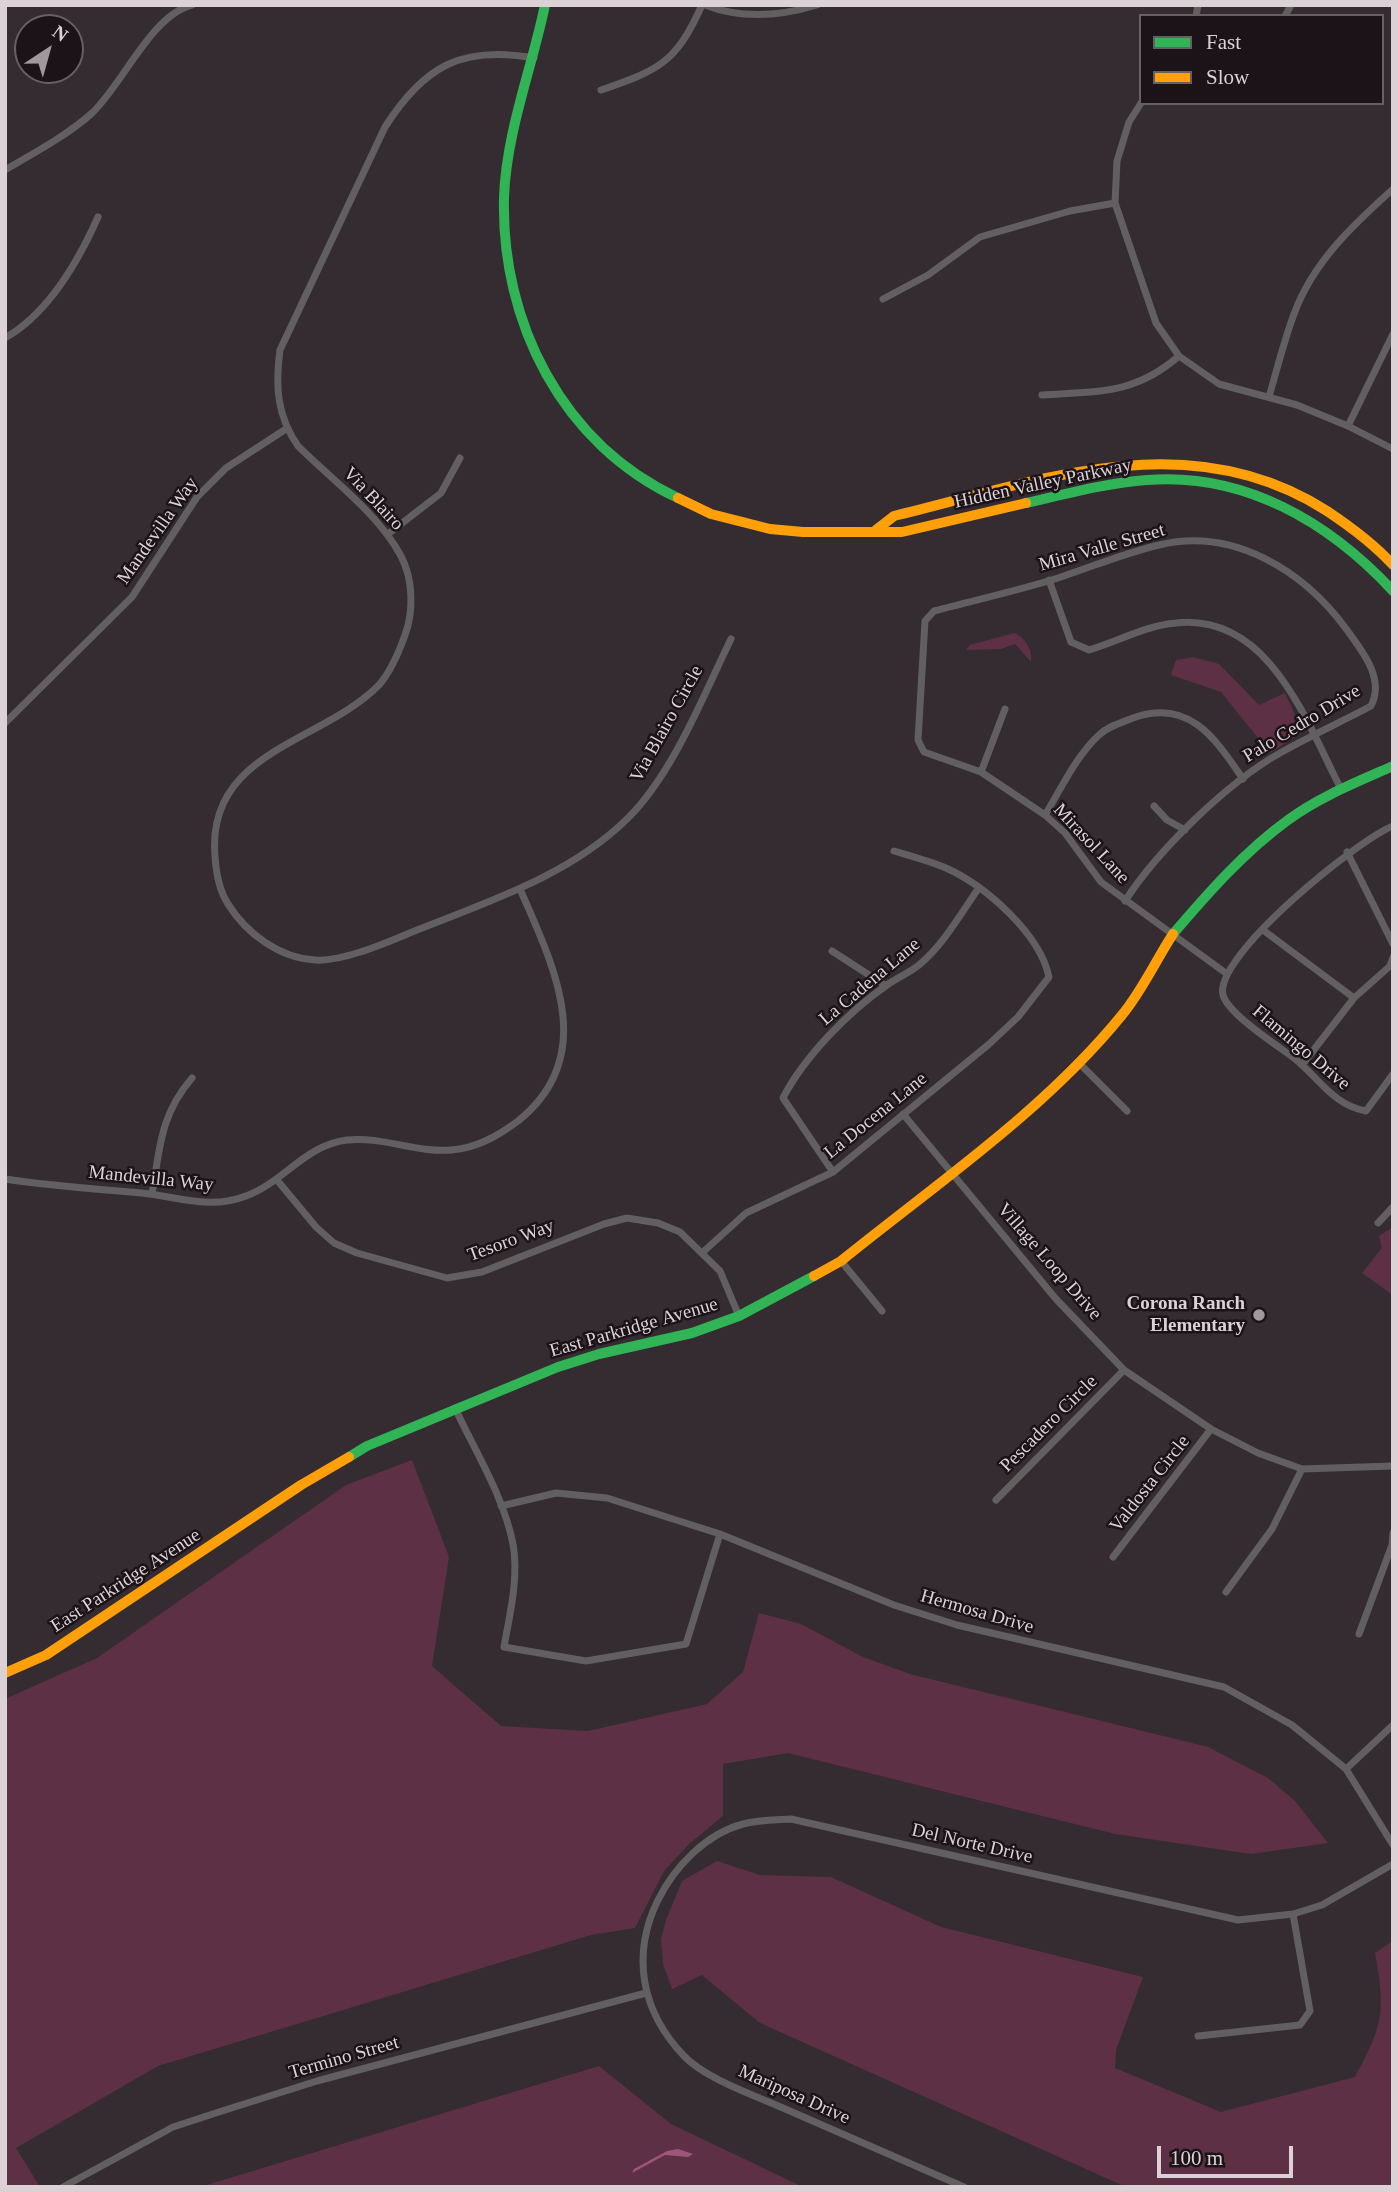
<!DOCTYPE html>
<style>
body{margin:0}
#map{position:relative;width:1398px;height:2192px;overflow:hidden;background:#342c30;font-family:Georgia,serif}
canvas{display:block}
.frame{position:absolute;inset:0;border:7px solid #dcd2d6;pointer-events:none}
.legend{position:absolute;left:1139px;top:14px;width:245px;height:91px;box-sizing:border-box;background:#1b1317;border:2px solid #685f63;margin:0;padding:9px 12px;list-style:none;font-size:21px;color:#dcd2d6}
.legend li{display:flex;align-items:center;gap:14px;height:35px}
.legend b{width:35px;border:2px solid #685f63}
.north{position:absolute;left:14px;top:14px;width:70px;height:70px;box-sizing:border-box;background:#1b1317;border:2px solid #685f63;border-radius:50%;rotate:36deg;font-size:19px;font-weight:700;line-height:28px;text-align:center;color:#dcd2d6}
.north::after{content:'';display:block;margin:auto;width:24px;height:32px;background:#a1989c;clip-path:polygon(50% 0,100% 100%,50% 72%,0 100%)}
.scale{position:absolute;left:1157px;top:2146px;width:136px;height:32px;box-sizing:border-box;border:4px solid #dcd2d6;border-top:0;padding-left:9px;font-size:21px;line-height:24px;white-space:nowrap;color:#dcd2d6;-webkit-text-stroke:5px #1b1317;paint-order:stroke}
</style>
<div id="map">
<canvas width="1398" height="2192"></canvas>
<div class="frame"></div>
<ul class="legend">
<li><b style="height:9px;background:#30b455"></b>Fast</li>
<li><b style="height:9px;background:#ff9f0a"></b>Slow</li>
</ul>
<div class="north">N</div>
<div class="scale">100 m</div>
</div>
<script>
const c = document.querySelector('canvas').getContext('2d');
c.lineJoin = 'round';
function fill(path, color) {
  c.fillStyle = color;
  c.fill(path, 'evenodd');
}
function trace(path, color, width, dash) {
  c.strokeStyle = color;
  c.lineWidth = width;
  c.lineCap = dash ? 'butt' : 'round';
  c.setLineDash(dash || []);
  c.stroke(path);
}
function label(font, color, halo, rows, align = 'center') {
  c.font = font + ' Georgia,serif';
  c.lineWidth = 5;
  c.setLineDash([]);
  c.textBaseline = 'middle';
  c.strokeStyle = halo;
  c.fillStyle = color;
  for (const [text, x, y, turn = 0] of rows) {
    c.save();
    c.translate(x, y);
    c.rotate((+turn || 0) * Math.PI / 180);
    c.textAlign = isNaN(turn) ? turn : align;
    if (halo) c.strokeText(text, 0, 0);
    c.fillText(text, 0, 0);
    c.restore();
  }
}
const green = new Path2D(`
 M1014,633C1025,637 1033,650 1031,662L1015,644L1001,649L966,650L970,645Z
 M1193,657L1219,664L1259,705L1285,693L1303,732L1270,753L1221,692L1171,675L1176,660Z
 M1393,1227V1295L1362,1273L1382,1248L1379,1236Z
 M412,1460L449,1557L432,1666L501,1726L588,1731L707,1704L743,1672L759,1613L801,1624L863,1657L910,1674L1208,1747L1268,1778L1295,1801L1328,1843L1251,1854L1115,1834L788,1753L723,1764V1816L689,1844L664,1871L635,1928L591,1935L158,2066L16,2148L40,2187H5V1699L97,1658L346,1485Z
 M717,1861L760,1875L831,1877L941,1927L1143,1977L1116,2050L1115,2068L1221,2112L1355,2077C1383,2025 1386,2012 1375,1953L1393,1941V2187H1126L760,2023L702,1975L672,1989L663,1964L661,1939L666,1920L682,1881Z
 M599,2066L671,2124L803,2187H200Z`);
const water = new Path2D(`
 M678,2149L693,2154L688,2157L665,2155L632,2173L634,2169L667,2151Z`);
const street = new Path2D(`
 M705,5C741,19 781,16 817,5
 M1196,16L1198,5
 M1285,16L1291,5
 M534,58C462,45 424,66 385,127L280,350C275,386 277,416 298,446C332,480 378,513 401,556C413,579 414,611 405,635C399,652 391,671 379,685C322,743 206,751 215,856C216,872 219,890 228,904C246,933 279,958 315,960C344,962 390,941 417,930C490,901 570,875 627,819C673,774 703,696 731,639
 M601,90C659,70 676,63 702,5
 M1141,103L1129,122L1117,161L1115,203L1156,323L1179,356L1219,384L1297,405L1348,426L1393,449
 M5,170C34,153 66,136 91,114C122,86 151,15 192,5
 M883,299L928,275L980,237L1070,211L1115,203
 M5,338C49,313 78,262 98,217
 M1042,395C1098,391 1134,395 1179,356
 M1269,397C1277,369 1284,341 1294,314C1313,262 1353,225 1393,189
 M1348,426L1393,334
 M388,534L441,493L460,458
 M1049,580L1071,642L1089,650C1116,642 1148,625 1176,623C1269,613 1306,721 1341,789
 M5,723L132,597L197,497L226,468L286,429
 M981,772L1005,709
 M1154,806L1167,820L1185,830
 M1045,815C1061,789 1076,756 1099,735C1108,726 1121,723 1133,718C1189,698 1215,738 1243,779
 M1393,826C1357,840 1213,957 1223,995C1228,1014 1278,1046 1294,1058C1319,1078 1333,1105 1366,1111L1393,1074
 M1347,852L1393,944
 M1125,901C1158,850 1227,783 1280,753C1310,736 1341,722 1371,706C1385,679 1363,652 1347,630C1304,571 1234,527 1159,545C1125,553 1091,567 1058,578C1017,591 975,600 934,611L925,621L918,740L924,752L981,772L1045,815L1065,833L1101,882L1227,974
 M1263,930L1354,998
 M832,951L886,986
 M1078,1062L1127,1111
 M1302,1065L1354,998L1390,966L1393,957
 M903,1114L1056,1299L1124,1370L1211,1429L1258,1453L1302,1469L1393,1466
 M833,1172L783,1098C804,1057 848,1012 887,985C897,978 909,973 919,965C943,945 960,915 978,889
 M5,1179C50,1186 97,1189 142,1193C178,1197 210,1210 246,1196C284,1182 305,1145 347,1140C382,1136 416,1153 452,1150C477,1148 498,1136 518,1121C600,1056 553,965 520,889
 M277,1180L316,1227L334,1243L357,1253L447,1278L482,1272L604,1224L627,1218L658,1223L680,1232L720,1271L739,1316
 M152,1194C160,1148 160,1115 192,1078
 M1378,1223L1393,1207
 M703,1252L746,1213L833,1172L988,1045L1018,1017L1049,977C1040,934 986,886 946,868C930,861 911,856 894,851
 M841,1261L882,1311
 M455,1408C475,1451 504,1497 513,1544C519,1577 510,1613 504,1647L586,1661L686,1644L720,1534
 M996,1500L1124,1370
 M501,1506L556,1493L607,1498L720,1534L894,1605L957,1625L1224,1687L1292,1725L1346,1769L1393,1845
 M1113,1557L1211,1429
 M1226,1592L1272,1529L1302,1469
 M1359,1634L1392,1545L1393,1533
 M1346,1769L1393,1725
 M1198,2036L1300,2025L1310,2011L1293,1914
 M63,2187L173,2127L222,2111L317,2081L646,1993
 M964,2187C903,2160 843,2134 783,2108C754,2095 706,2079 684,2056C641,2011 631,1955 658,1900C675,1866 706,1834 743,1824C758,1820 776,1820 791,1819L1238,1920L1293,1914L1322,1905L1393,1864`);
const fast = new Path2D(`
 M545,5C532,68 506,133 504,198C501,322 562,444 678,498
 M1026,503C1066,494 1106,483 1147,480C1244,472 1329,522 1393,591
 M1173,934C1208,893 1244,852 1288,820C1319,797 1357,782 1393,766
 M349,1457L367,1446L558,1367L599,1354L692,1333L739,1316L814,1276`);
const slow = new Path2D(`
 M678,498L711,514L770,529L803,532H902L1026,503
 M876,530L894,516C1039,481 1189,422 1327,511C1351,527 1374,544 1393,565
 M814,1276L841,1261C936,1184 1044,1111 1122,1015C1142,991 1156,960 1173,934
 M5,1673L46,1655L301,1485L349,1457`);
const markers = [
 [1259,1315,7,"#a1989c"]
];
const streetNames = [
 ["Hidden Valley Parkway",1043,484,-12],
 ["Via Blairo",373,499,47],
 ["Mandevilla Way",158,531,-55],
 ["Mira Valle Street",1102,548,-16],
 ["Via Blairo Circle",667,724,-61],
 ["Palo Cedro Drive",1302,724,-31],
 ["Mirasol Lane",1091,844,47],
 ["La Cadena Lane",870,982,-40],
 ["Flamingo Drive",1301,1048,40],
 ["La Docena Lane",876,1116,-39],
 ["Mandevilla Way",151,1179,6],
 ["Tesoro Way",511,1241,-20],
 ["Village Loop Drive",1049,1262,49],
 ["East Parkridge Avenue",634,1328,-16],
 ["Pescadero Circle",1049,1424,-45],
 ["Valdosta Circle",1150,1484,-52],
 ["East Parkridge Avenue",126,1581,-33],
 ["Hermosa Drive",977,1612,16],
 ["Del Norte Drive",972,1844,13],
 ["Termino Street",344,2058,-16],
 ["Mariposa Drive",794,2095,24]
];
const poiNames = [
 ["Corona Ranch",1245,1304],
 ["Elementary",1245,1326]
];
fill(green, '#5d3046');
fill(water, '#9e5678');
trace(street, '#625f60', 7);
trace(fast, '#30b455', 10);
trace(slow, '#ff9f0a', 10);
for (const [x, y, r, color] of markers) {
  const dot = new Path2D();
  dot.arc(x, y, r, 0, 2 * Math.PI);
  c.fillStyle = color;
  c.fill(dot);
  trace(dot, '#1b1317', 2.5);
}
label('19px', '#dcd2d6', '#1b1317', streetNames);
label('bold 19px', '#dcd2d6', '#1b1317', poiNames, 'right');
</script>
